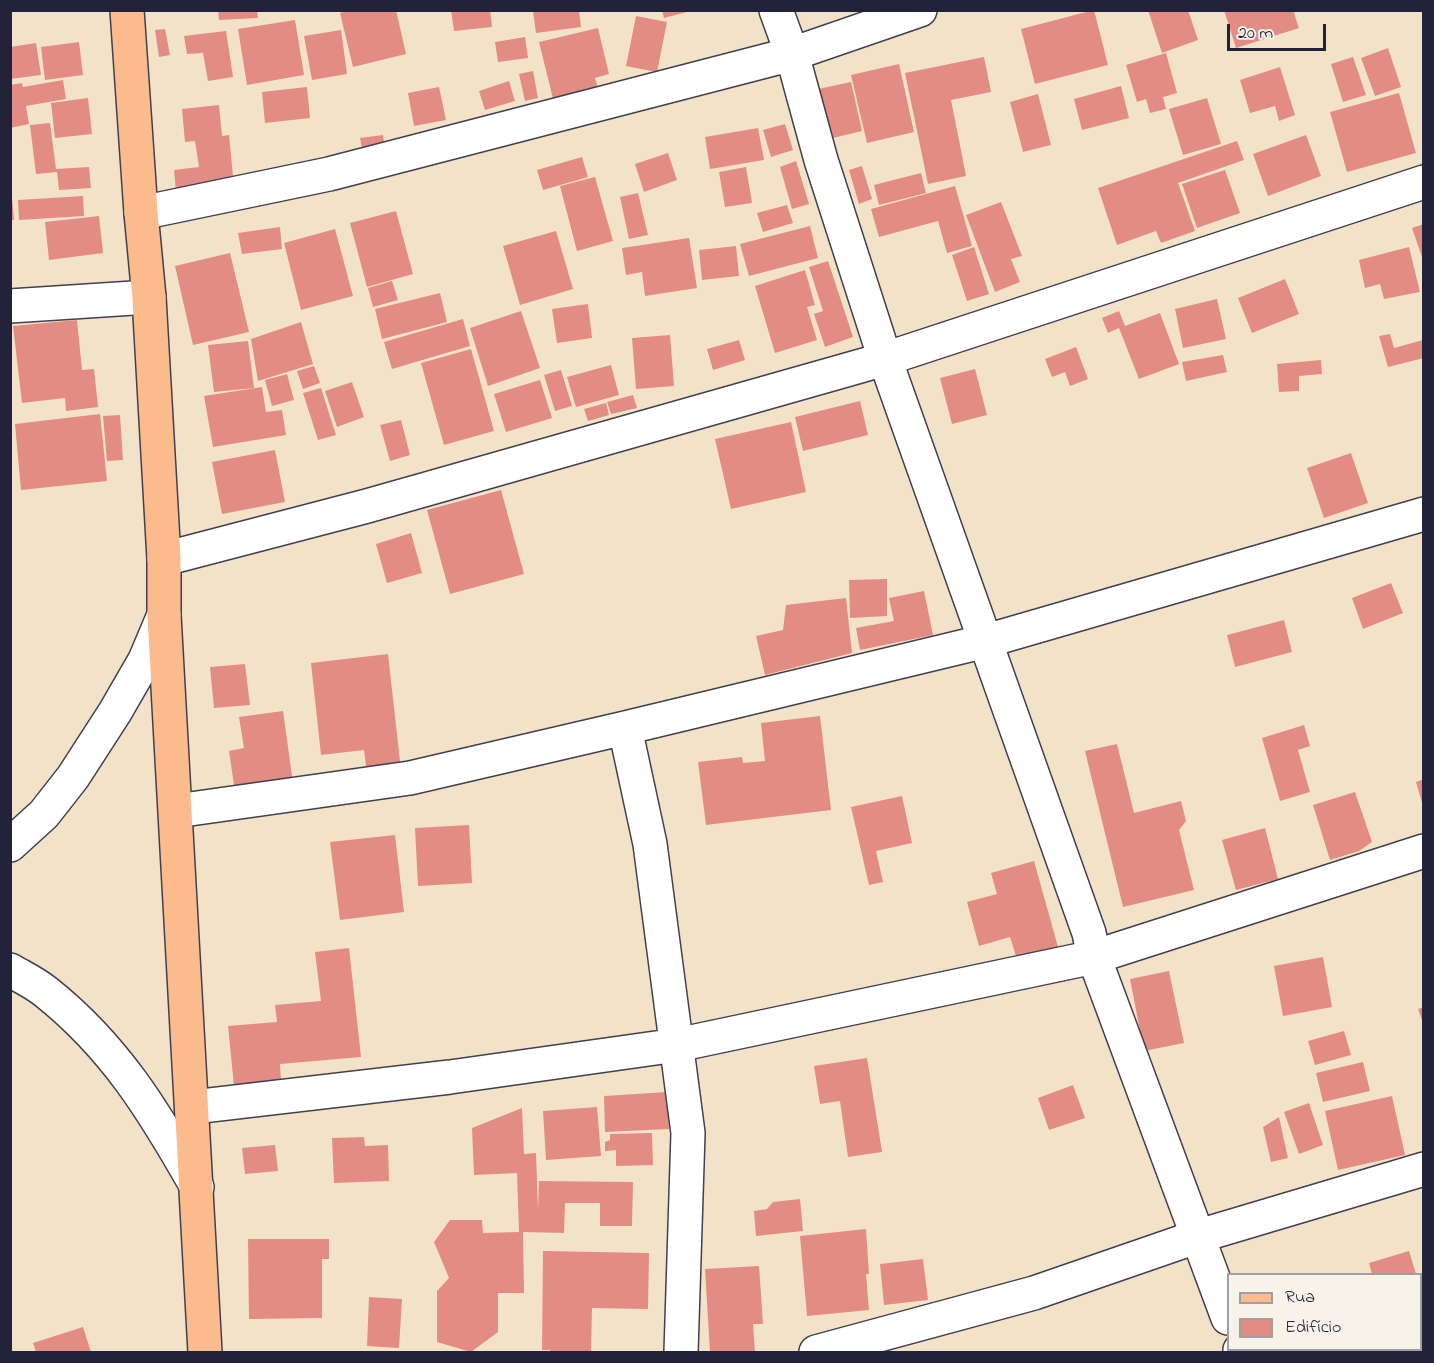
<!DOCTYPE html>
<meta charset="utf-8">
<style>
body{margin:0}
#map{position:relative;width:1434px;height:1363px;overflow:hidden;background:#f2e3c8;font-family:"Indie Flower",sans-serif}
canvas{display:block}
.frame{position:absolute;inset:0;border:12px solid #22223b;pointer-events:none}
.legend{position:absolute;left:1227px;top:1273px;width:195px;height:78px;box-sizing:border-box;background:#f7f3e8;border:2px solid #a29fa3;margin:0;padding:8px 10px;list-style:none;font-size:18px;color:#22223b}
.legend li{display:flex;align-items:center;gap:12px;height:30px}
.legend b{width:30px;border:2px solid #a29fa3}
.scale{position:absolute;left:1227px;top:24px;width:99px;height:27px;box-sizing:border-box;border:3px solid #22223b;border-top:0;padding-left:8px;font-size:18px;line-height:21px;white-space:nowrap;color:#22223b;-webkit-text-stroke:4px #f7f3e8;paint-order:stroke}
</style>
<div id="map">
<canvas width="1434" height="1363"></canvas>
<div class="frame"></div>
<ul class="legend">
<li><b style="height:8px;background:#fbbb8d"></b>Rua</li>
<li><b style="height:16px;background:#e38c83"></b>Edifício</li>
</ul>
<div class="scale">20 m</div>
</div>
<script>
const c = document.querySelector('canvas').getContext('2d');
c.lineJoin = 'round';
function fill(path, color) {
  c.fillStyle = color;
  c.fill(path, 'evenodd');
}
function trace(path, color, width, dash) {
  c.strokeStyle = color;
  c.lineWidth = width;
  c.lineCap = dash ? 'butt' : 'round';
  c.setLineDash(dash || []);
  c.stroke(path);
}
const building = new Path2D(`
 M218,10H257L258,18L219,20Z
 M350,10H396L406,54L353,67L340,13Z
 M451,10H490L492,27L454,31Z
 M539,10H579L581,27L536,33L533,11Z
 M662,10H691V11L664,18Z
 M1094,10L1108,65L1035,84L1021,29Z
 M1148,10H1188L1198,40L1162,53Z
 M1224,10H1293L1299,28L1236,48Z
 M636,16L667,22L657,72L626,66Z
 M295,20L304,75L247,85L238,29Z
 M598,28L609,74L595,78L600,96L555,107L539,42Z
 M165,29L170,55L159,57L155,30Z
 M341,30L347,74L312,80L304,36Z
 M226,31L233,77L208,81L203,53L187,54L184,36Z
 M525,37L528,58L498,62L495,42Z
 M79,42L83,75L45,80L41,47Z
 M36,43L41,75L10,79V47Z
 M1388,48L1401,87L1375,96L1361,58Z
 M1166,53L1177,93L1163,97L1166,109L1150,113L1146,99L1137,102L1126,65Z
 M984,57L991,92L951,100L966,176L928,184L905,73Z
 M1353,57L1366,95L1343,102L1331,64Z
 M899,64L914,132L867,143L851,75Z
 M1280,67L1295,115L1279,121L1275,106L1250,113L1240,80Z
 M533,71L538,98L525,101L519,74Z
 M63,80L66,99L26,106L29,124L10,128V85L22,83L23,87Z
 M509,81L515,101L485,110L479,91Z
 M851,82L862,131L829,139L818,89Z
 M1121,86L1129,118L1082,130L1074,99Z
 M307,87L310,118L265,123L262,92Z
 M439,87L446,120L414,126L408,93Z
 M1399,93L1416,153L1347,172L1330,112Z
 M1038,94L1051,145L1023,152L1010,102Z
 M88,98L92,134L55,138L51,103Z
 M1207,98L1221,144L1183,155L1169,109Z
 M219,105L222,136L229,135L234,186L176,192L174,170L199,167L195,141L185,142L182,109Z
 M50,123L56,169L89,167L91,188L59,190L57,172L36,174L30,125Z
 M785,124L793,150L771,157L763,130Z
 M758,128L764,160L710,169L705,137Z
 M383,135L385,151L363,154L360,138Z
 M1306,135L1321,176L1268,196L1253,154Z
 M1237,141L1244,160L1178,183L1195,231L1161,243L1156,231L1117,245L1098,188Z
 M668,153L677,180L644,192L635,164Z
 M582,157L588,177L543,190L537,170Z
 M796,161L809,204L792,209L780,167Z
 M862,166L872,199L859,204L849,170Z
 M746,167L752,203L725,207L719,172Z
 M1225,170L1240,213L1197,228L1182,184Z
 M921,173L926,193L879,205L874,185Z
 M595,177L613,241L577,251L560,186Z
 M955,186L972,246L947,253L938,221L879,237L871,209Z
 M638,193L648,235L629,239L620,197Z
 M83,196L84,216L19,220L18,200Z
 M10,197H12L14,220H10Z
 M1001,202L1022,256L1011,259L1020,282L995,292L966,215Z
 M787,205L793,223L763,232L757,213Z
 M396,211L413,274L367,287L350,223Z
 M99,216L103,253L49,260L45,222Z
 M1424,224V260H1423L1412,228Z
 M810,226L818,258L749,276L740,244Z
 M280,227L282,249L242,254L238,233Z
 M335,229L353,296L301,310L284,243Z
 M556,231L573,289L520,305L503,246Z
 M689,238L697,288L645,296L642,272L626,275L622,248Z
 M736,246L739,276L702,280L699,250Z
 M974,247L989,294L967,301L952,255Z
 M1409,247L1420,292L1384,299L1380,284L1365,288L1359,260Z
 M230,253L249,332L193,345L175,266Z
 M828,261L853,337L825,347L814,314L823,311L809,267Z
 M805,270L815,305L807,307L817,340L775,353L755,286Z
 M1285,279L1299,314L1252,333L1238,298Z
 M392,281L398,300L373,307L368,288Z
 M440,293L447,322L382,339L375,309Z
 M1217,299L1226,339L1183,348L1175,309Z
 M588,304L592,338L557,343L552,309Z
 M521,311L540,368L488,386L470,328Z
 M1119,311L1125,326L1160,313L1179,364L1139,379L1119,328L1108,333L1102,318Z
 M463,319L470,346L392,369L384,342Z
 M77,320L82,370L94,369L98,407L66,411L65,398L22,403L13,326Z
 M301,322L313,364L258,381L251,339Z
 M1390,334L1394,348L1423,340L1424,358L1388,367L1379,336Z
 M670,335L674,386L636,389L632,338Z
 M739,340L745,360L713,370L707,349Z
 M248,341L254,388L214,392L208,345Z
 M1076,347L1088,379L1070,386L1065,372L1052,377L1045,359Z
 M471,349L494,431L444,445L421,363Z
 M1223,355L1227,372L1186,381L1182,362Z
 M1321,360L1322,374L1299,376V391L1279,392L1277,364Z
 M611,365L619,395L576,407L567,377Z
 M314,366L320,383L303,389L297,371Z
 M975,369L987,415L952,424L940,378Z
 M561,370L572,406L555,411L544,375Z
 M287,374L294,400L272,406L265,380Z
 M540,380L552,418L506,432L494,394Z
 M352,382L364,417L337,427L325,391Z
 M262,387L266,412L282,410L286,435L213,447L204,396Z
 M321,388L336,435L318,440L303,393Z
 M633,395L637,408L611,414L607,402Z
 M860,401L868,435L803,451L795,417Z
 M606,403L609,415L588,421L584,409Z
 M100,414L107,481L21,490L15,424Z
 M120,415L123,460L107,461L103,416Z
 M401,420L410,455L390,461L380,425Z
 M791,422L806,492L731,509L715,439Z
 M275,450L285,502L222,514L212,462Z
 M1351,453L1368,503L1324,518L1307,468Z
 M501,490L524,574L450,594L427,510Z
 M411,533L422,573L387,583L376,544Z
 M887,579V616L850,618L849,580Z
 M1391,583L1403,613L1363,629L1352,598Z
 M924,591L933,635L860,650L856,628L894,621L889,598Z
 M846,598L852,653L765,675L756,636L783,630L786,605Z
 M1284,620L1292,652L1235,667L1227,635Z
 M388,654L401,770L367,774L364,750L321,755L311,663Z
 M245,664L250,705L214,708L210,667Z
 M283,711L293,783L235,792L229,751L244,748L239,717Z
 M820,716L831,810L706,825L698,762L742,757L743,763L765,761L761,723Z
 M1304,725L1310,746L1298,750L1310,792L1280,801L1262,738Z
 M1117,744L1134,813L1181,801L1186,821L1179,830L1194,890L1123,907L1085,751Z
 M1424,779V806H1423L1416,782Z
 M1355,792L1372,842L1359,851L1330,860L1313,805Z
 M902,796L912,843L876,851L883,882L869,885L851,807Z
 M469,825L472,883L418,886L415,828Z
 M1265,828L1278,879L1236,890L1222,840Z
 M395,835L404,912L340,920L330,842Z
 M1034,861L1058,947L1017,959L1010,937L979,946L967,902L997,894L991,873Z
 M349,948L361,1057L280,1064L281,1081L234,1086L228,1026L277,1022L275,1005L321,1001L315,952Z
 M1323,957L1332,1007L1283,1016L1274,966Z
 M1169,971L1184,1043L1144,1051L1130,979Z
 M1424,1007V1023H1423L1418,1009Z
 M1344,1031L1351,1055L1315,1065L1308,1041Z
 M867,1058L882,1152L848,1157L840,1101L820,1104L814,1066Z
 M1363,1062L1370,1091L1323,1102L1316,1073Z
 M1073,1085L1085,1118L1049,1130L1038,1098Z
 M667,1092L669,1129L605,1132L604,1096Z
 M1392,1096L1405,1155L1338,1170L1325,1111Z
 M1309,1103L1323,1145L1299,1154L1284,1112Z
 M597,1107L601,1156L546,1160L543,1111Z
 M522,1108L524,1154L536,1153L538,1210L539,1181L633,1182L632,1226H600V1203H565L564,1233L523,1232L524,1293H498V1332L471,1352L437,1342V1291L449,1278L434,1242L450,1220H482L483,1233L519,1232L517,1173L474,1175L472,1128Z
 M1279,1117L1288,1158L1271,1162L1263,1127Z
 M652,1133L653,1165L616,1166V1150L605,1151V1142L610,1140V1134Z
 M364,1137L365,1146L388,1145L389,1181L334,1183L332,1138Z
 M275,1145L278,1171L245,1174L242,1148Z
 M800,1199L803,1231L756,1236L754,1211L767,1209L773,1202Z
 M866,1229L869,1274H866L869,1310L807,1316L800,1236Z
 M248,1239H329V1259H322V1318L249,1319Z
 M543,1251L649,1253L648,1309L592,1308L591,1352H550V1350H542Z
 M1409,1251L1416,1274H1372L1369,1263Z
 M923,1259L928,1300L884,1305L880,1264Z
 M759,1266L763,1324H753L755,1352H710L705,1269Z
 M369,1297L402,1299L399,1348L367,1346Z
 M83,1327L91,1352H36L33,1343Z`);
const minor = new Path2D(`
 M776,10L792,54L821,160L885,359L1089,933L1094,957L1228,1318
 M141,213L329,174L792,54L920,10
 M10,306L149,297
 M164,559L367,506L885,359L1424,182
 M625,728L650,844L688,1133L681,1352
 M176,811L410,778L625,728L986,641L1424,514
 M10,845L44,814L73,777L115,712L145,660L164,615
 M10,970C22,977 35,983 46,992C115,1047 154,1111 197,1187
 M193,1107L450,1077L677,1045L1094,957L1424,851
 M1240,1350L1241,1352
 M816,1352L1034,1293L1199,1236L1424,1169`);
const major = new Path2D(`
 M127,10L141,213L149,297L164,559V615L205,1352`);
fill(building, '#e38c83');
trace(minor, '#413f50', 36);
trace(major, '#413f50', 36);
trace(minor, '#fff', 33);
trace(major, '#fbbb8d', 33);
</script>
